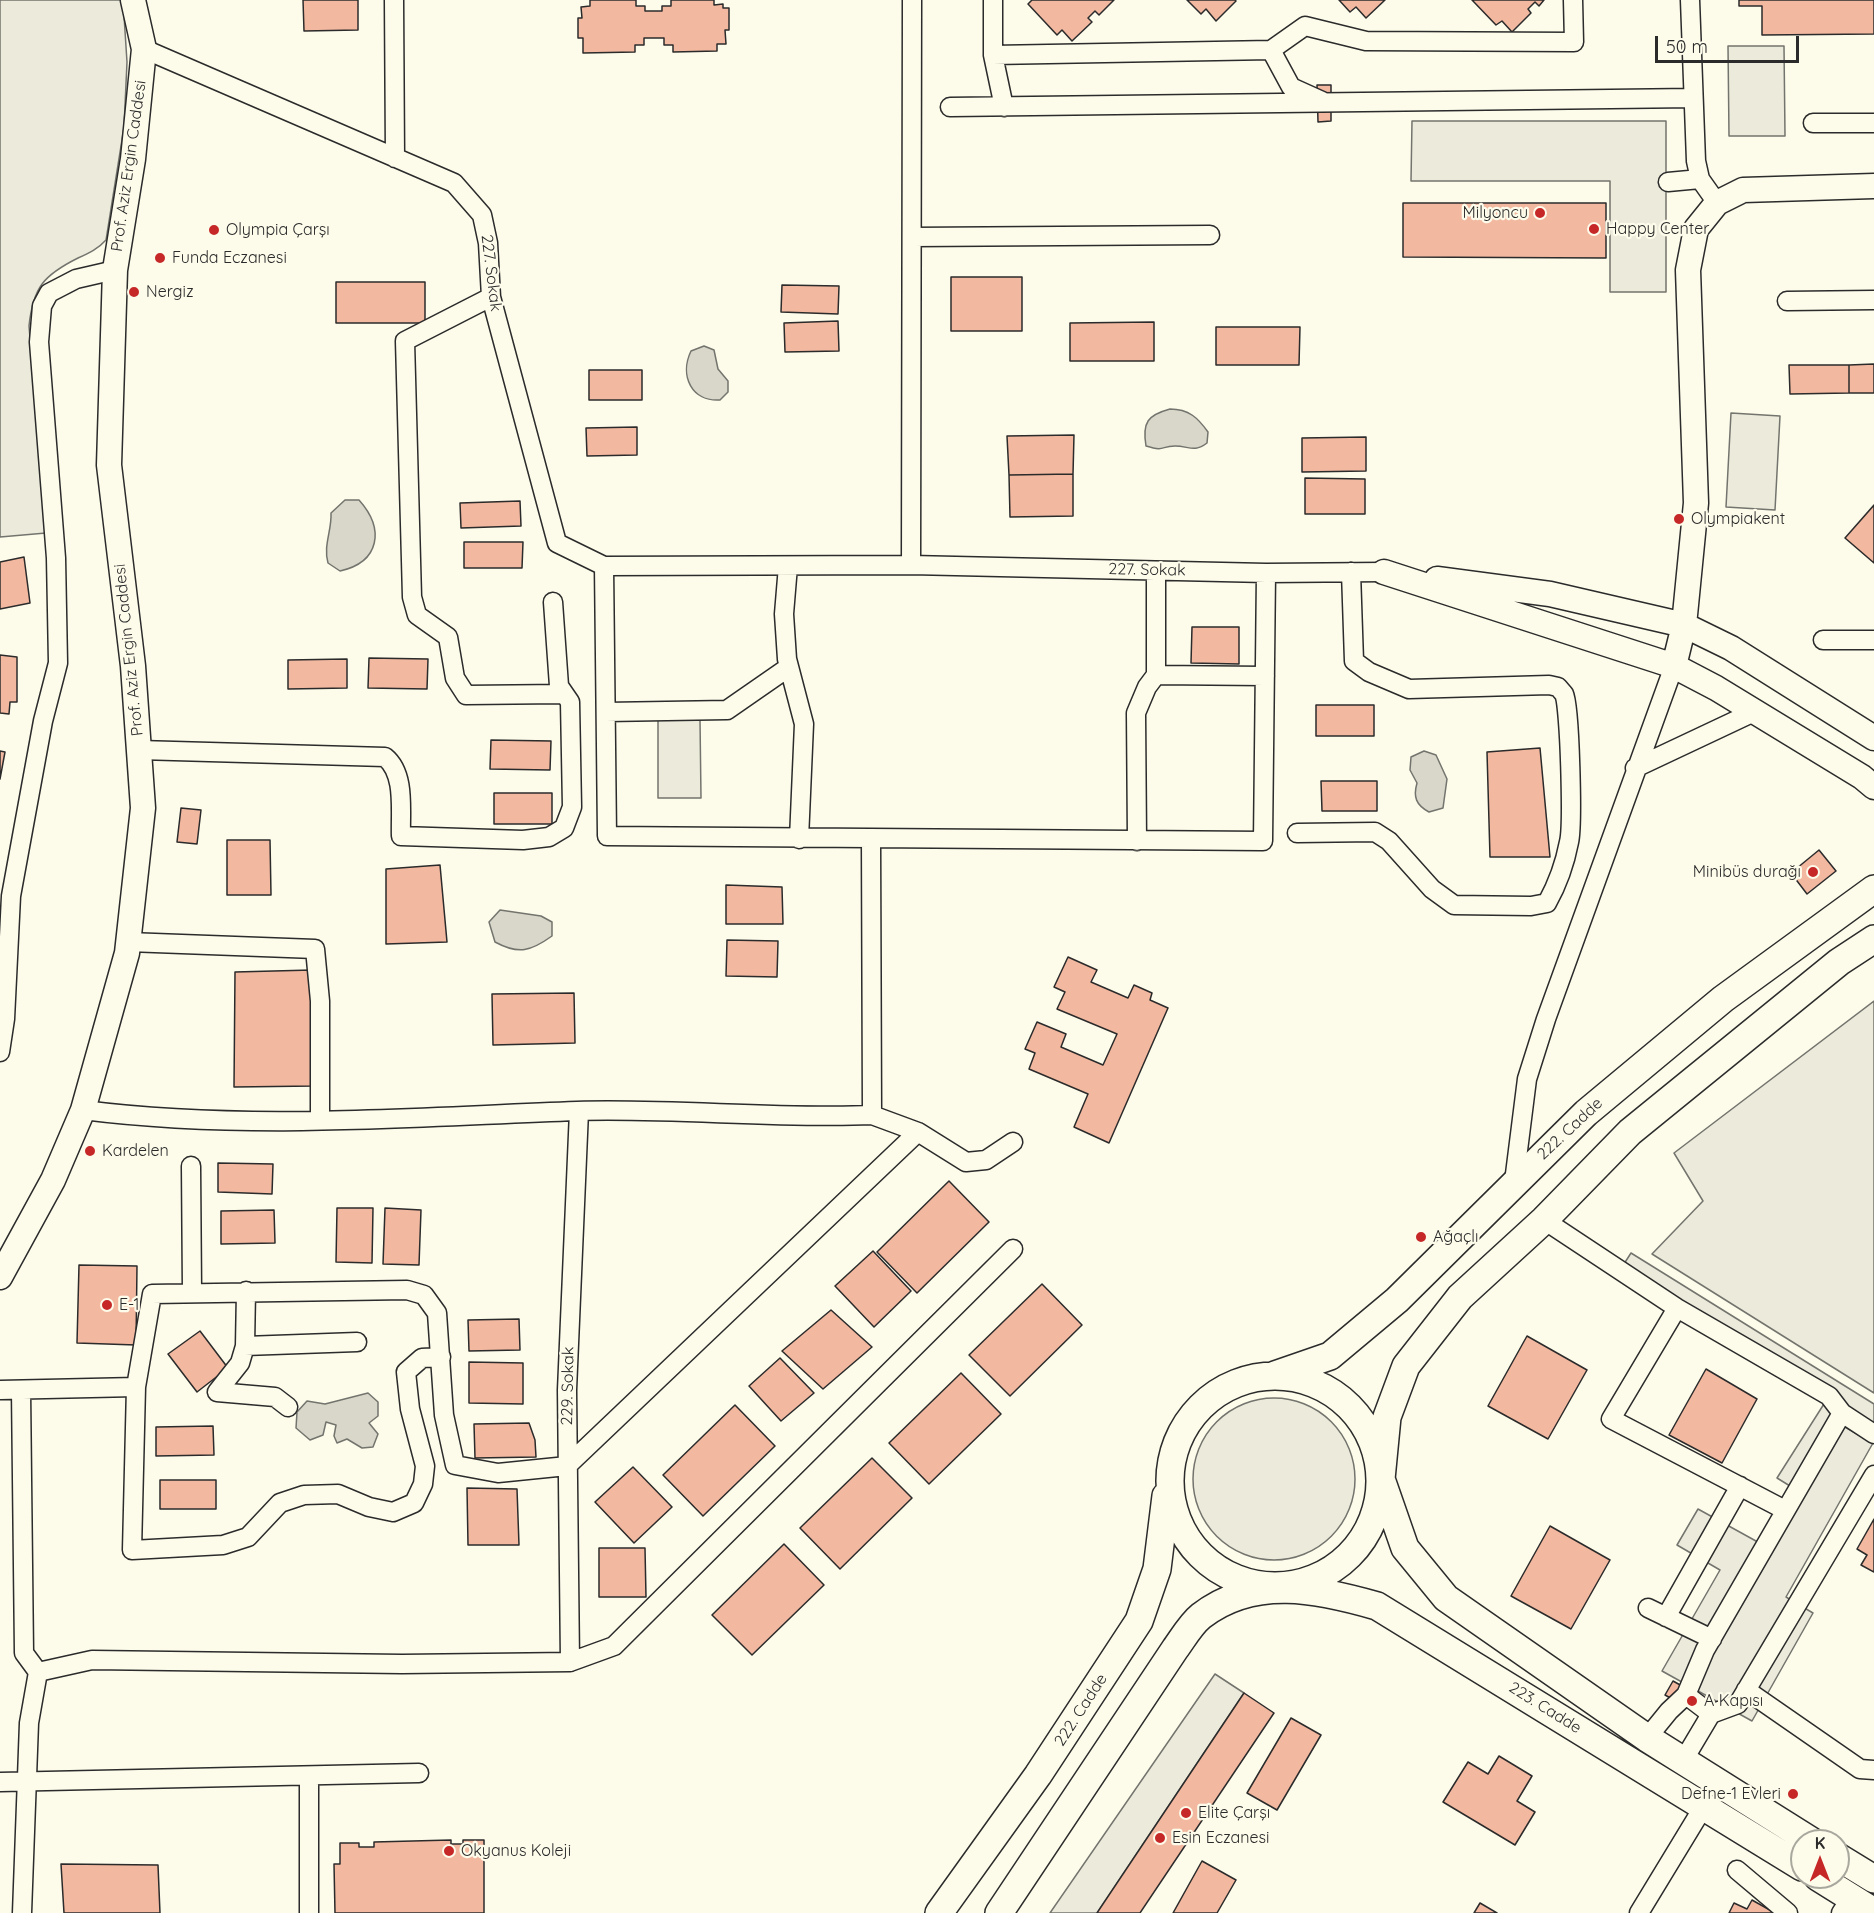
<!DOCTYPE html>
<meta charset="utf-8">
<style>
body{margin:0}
#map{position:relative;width:1874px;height:1913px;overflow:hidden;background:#fdfbea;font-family:Quicksand,sans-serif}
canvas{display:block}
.north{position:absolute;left:1790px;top:1829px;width:60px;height:60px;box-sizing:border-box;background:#fdfbea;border:2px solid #a9a89e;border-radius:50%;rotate:0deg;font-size:16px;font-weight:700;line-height:24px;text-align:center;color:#2b2b2b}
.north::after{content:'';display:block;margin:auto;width:21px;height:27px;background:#c62828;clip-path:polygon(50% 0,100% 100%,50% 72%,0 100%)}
.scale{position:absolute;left:1655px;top:36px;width:144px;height:27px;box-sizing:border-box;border:3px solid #2b2b2b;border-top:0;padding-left:8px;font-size:18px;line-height:21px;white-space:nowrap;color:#2b2b2b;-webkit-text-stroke:4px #fdfbea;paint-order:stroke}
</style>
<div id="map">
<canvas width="1874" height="1913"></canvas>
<div class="north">K</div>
<div class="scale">50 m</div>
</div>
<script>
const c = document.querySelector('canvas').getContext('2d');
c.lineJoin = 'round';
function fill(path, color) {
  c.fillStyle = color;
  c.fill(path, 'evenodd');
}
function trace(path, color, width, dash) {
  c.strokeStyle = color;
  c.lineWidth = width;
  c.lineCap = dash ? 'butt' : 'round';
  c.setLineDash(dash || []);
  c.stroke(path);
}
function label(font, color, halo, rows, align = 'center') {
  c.font = font + ' Quicksand,sans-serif';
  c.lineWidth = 4.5;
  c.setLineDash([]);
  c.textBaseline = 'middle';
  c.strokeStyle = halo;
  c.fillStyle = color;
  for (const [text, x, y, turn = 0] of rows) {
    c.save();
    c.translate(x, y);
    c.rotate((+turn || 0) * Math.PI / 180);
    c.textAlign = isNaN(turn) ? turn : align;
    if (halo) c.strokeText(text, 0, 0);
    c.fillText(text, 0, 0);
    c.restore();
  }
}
const green = new Path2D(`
 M0,0H123L127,62L124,127L106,240C98,249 89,253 78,258C44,275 33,287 29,326L46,533L0,537Z
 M1728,46H1784L1785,136H1729Z
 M1731,413L1780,416L1775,510L1726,507Z
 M658,720H700L701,798H658Z
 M1874,1001V1393L1652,1254L1703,1201L1674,1153Z
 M1193 1479a81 81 0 1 1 162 0a81 81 0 1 1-162 0Z`);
const parking = new Path2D(`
 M1412,121H1666V292H1610V181H1411Z
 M1631,1253L1874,1404V1425L1841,1405L1790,1486L1777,1478L1829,1396L1622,1267Z
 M1836,1422L1873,1443L1786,1597L1813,1613L1752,1721L1662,1671L1720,1570L1677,1545L1698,1509L1765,1546Z
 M1215,1674L1244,1693L1097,1913H1050Z`);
const water = new Path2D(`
 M704,346L714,350L718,369L728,381V392L720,400C692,402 679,376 691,351Z
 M1170,409C1189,409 1198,418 1208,432L1207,443C1194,453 1189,446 1175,446C1160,446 1166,452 1146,446C1142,422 1148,415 1170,409Z
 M345,500H359C385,529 380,562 340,571L328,563C323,546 332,530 331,513Z
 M1424,751L1436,755L1447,779L1443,808L1429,812C1416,805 1413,797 1417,783L1410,770L1411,757Z
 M500,910L541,916L552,922V936C531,951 519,955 495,942L489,922Z
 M368,1393L378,1402V1416L369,1423L378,1434L373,1447L362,1448L347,1439L337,1443L334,1436L336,1425L326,1422L323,1435L310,1440L296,1428L297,1412L307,1401L325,1404Z`);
const building = new Path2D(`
 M303,0H358V30L304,31Z
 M590,0H636V6H645V11H662V6H671V0H714V5L723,4V8H729V30H725L726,44H717V51L673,52V45H664V38H644V45H635V52L583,53V38H578V18H582L581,7L590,6Z
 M1032,0H1114L1099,15L1095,11L1088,18L1092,22L1072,41L1062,30L1057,35L1028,4Z
 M1187,0H1235L1236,1L1216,21L1206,9L1201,14Z
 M1339,0H1385L1366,18L1356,7L1350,12Z
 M1472,0H1544L1539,6L1535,2L1528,9L1531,13L1512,32L1502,21L1496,25Z
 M1739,0H1874V34L1762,35V6H1739Z
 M1317,85H1331V121L1318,122Z
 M1403,203H1606V258L1403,257Z
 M951,277H1022V331H951Z
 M336,282H425V323H336Z
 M782,285L839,286L838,314L781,312Z
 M838,321L839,351L785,352L784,323Z
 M1154,322V361H1070V323Z
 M1216,327H1300L1299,365H1216Z
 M1874,364V393H1849V365Z
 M1789,365H1849V393L1790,394Z
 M589,370H642V400H589Z
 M637,427V455L587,456L586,428Z
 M1074,435L1073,474L1009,475L1007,436Z
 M1366,437V471L1302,472V438Z
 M1073,474V516L1010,517L1009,475Z
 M1305,478L1365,479V514H1305Z
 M520,501L521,526L461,528L460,503Z
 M1874,505V563L1845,538Z
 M464,542H523L522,568H464Z
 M24,557L30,603L0,609V562Z
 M1192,627H1239V664L1191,663Z
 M0,655L17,657V702H10L9,714L0,713Z
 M369,658L428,659L427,689L368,688Z
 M347,659V688L288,689V660Z
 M1316,705H1374V736H1316Z
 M491,740L551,741L550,770L490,769Z
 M1540,748L1550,857H1490L1487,752Z
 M0,751L5,752L0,779Z
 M1321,781H1377V811H1322Z
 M494,793H552V824H494Z
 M181,808L201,810L197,844L177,842Z
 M227,840H270L271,895H227Z
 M1819,850L1836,871L1807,894L1791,873Z
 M440,865L447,942L386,944V869Z
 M726,885L782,887L783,924H726Z
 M727,940L778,941L777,977L726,976Z
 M1068,957L1097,970L1091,982L1128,998L1134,985L1152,993L1150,1000L1168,1008L1109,1143L1074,1127L1088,1094L1029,1069L1035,1053L1025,1049L1037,1022L1066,1034L1061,1047L1103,1065L1117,1034L1057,1009L1065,992L1054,987Z
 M312,970L314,1086L234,1087L235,972Z
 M574,993L575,1043L493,1045L492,994Z
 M218,1163L273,1164L272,1194L218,1192Z
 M949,1181L989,1222L917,1293L877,1252Z
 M337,1208H373L372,1263L336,1262Z
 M385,1208L421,1210L419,1265L383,1264Z
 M274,1210L275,1243L221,1244V1211Z
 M873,1251L911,1291L874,1327L835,1286Z
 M79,1265L137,1266L136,1345L77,1343Z
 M1042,1284L1082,1325L1010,1396L969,1355Z
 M831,1310L872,1347L823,1389L782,1351Z
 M519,1319L520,1350L469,1351L468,1320Z
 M200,1331L228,1368L197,1392L168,1354Z
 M1527,1336L1587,1370L1548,1439L1488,1406Z
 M780,1358L814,1393L781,1421L749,1386Z
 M469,1362L523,1363V1404L469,1403Z
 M1706,1369L1757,1399L1722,1463L1669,1435Z
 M961,1373L1001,1414L929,1484L889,1443Z
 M735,1405L775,1446L703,1516L663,1475Z
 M529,1423L535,1440L536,1457L475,1458L474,1424Z
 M213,1426L214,1455L156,1456V1427Z
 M872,1458L912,1498L840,1569L800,1528Z
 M633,1467L672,1507L634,1543L595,1502Z
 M160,1480H216V1509H160Z
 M467,1488L517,1489L519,1545H468Z
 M1874,1519V1572L1861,1565L1867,1555L1857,1549Z
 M1550,1526L1610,1560L1571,1629L1511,1596Z
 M784,1544L824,1585L752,1655L712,1615Z
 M599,1548H645L646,1597H599Z
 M1673,1681L1720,1707L1712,1721L1665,1695Z
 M1244,1693L1274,1713L1140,1913H1097Z
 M1291,1718L1321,1735L1277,1810L1247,1793Z
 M1499,1756L1532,1776L1517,1801L1535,1812L1515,1845L1443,1802L1468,1762L1488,1774Z
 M451,1840V1844H463V1840H484V1913H335L334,1864H340V1843H359V1847H374V1842Z
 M1202,1861L1236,1880L1217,1913H1173Z
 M61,1864L158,1865L160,1913H64Z
 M1752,1900L1775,1913H1729L1734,1903L1747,1909Z
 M1480,1903L1497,1913H1474Z`);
const street = new Path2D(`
 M394,0L395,158
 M993,0V55L1271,50L1305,26L1366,41L1574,42L1573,0
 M1690,0L1696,161L1700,179L1717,203
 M144,49L454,183L482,215L488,243L491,297L557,543L604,566L911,565L1266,573L1384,572
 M1271,50L1291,87L1322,101
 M993,55L1004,107
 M950,107L1693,98
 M1813,123H1874
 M1668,182L1700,179
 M912,237L1210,235
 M491,297L405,341L412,597L417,615L448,637L455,678L466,695L562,694
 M1787,301L1874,300
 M911,565L912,0
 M604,566L607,836L1263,841L1266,573
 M788,566L784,614L787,659L804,724L799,839
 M1823,640H1874
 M1156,675L1265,676
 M606,712L727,710L789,667
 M139,750L385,757C406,774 400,811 401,836L523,840L549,837L564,828L572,807L570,702L559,686L553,602
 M1635,768L1756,711
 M1297,833L1375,832L1389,841L1432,889L1454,905L1531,906L1547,903C1557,885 1565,863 1569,842C1573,826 1570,706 1564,694L1558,687L1549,685L1409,689L1369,672L1354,661L1351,572
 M871,839L872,1115
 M1137,841L1136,713L1147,687L1156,675V571
 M128,942L315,949L320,1001V1120
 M0,1052L5,1019L11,896L43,721L58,663L56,558L39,342L42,306L49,293L76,279L115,270
 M83,1110C247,1131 413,1117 577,1111C675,1108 774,1119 872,1115L918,1132L966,1162L986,1160L1013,1142
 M191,1166L192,1292
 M1514,1182L1527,1079L1546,1019L1674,666
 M1544,1220L1677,1308L1829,1396L1842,1413L1874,1434
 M246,1291L245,1346L240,1363L217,1392L275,1397L288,1407
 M1677,1308L1611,1419L1785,1510
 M245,1346L357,1342
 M136,1387L152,1294L407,1290L424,1295L437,1313L444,1415L455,1465L498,1473L567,1466L918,1132
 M0,1390L136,1387L132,1550L223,1545L248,1537L280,1503L304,1495L338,1494L369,1507L393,1512L414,1503L423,1484L425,1466L410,1409L406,1372L422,1358L441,1357
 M21,1390L24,1653L38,1672L29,1723L22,1913
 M1842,1413L1705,1650L1686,1695L1711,1714L1738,1704L1874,1475
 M1648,1608L1712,1639
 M1666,1617L1740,1486
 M570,1662L567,1390L579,1111
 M38,1672L92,1660L402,1664L570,1662L614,1646L1013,1249
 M1746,1690L1860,1769L1874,1770
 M1647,1738L1669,1711L1686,1695
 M1683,1761L1711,1714
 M309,1776V1913
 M0,1782L419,1773
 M1737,1870L1788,1913
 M1639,1913L1704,1806
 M1841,1913L1851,1898`);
const secondary = new Path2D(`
 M1384,572L1674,666L1716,688L1862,777L1874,787
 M1437,579L1550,594L1684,625L1731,648L1874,738
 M1674,666L1684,625L1696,503L1688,270L1696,229L1717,203L1743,190L1874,186
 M0,1277L53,1180L83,1110L127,953L143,808L133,666L109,465L115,270L133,159L144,49L133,0`);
const primary = new Path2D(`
 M1275,1375L1330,1356L1397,1300L1586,1113L1723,999L1874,889
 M1170 1481a105 105 0 1 1 210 0a105 105 0 1 1-210 0Z
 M1811,1841L1647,1738L1446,1598L1405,1548L1381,1479L1387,1417L1406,1366L1460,1297L1544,1220L1630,1132L1839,962L1874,939
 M1838,1857L1874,1879
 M1818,1877L1874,1912
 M939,1913L1038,1775L1139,1621L1157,1569L1166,1496
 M999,1913L1175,1649C1183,1638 1191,1624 1201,1616C1254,1575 1318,1589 1377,1606L1802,1867`);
const markers = [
 [1540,213,6,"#c62828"],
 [1594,229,6,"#c62828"],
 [214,230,6,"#c62828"],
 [160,258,6,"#c62828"],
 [134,292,6,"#c62828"],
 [1679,519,6,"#c62828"],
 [1813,872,6,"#c62828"],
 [90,1151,6,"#c62828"],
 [1421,1237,6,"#c62828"],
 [107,1305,6,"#c62828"],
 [1692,1701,6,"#c62828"],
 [1793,1794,6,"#c62828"],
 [1186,1813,6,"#c62828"],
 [1160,1838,6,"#c62828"],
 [449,1851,6,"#c62828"]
];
const streetNames = [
 ["Prof. Aziz Ergin Caddesi",129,166,-82],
 ["227. Sokak",491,273,83],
 ["227. Sokak",1147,570,1],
 ["Prof. Aziz Ergin Caddesi",129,650,-96],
 ["222. Cadde",1570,1129,-43],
 ["229. Sokak",568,1386,-89],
 ["223. Cadde",1545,1708,32],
 ["222. Cadde",1081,1710,-57]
];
const poiNames = [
 ["Milyoncu",1528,213,"right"],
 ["Happy Center",1606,229],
 ["Olympia Çarşı",226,230],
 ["Funda Eczanesi",172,258],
 ["Nergiz",146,292],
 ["Olympiakent",1691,519],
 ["Minibüs durağı",1801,872,"right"],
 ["Kardelen",102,1151],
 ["Ağaçlı",1433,1237],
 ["E-1",119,1305],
 ["A Kapısı",1704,1701],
 ["Defne-1 Evleri",1781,1794,"right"],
 ["Elite Çarşı",1198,1813],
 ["Esin Eczanesi",1172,1838],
 ["Okyanus Koleji",461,1851]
];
fill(green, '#ecebdb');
trace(green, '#74746e', 1.5);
fill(parking, '#eceadb');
trace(parking, '#74746e', 1.5);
fill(water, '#d8d7c9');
trace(water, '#74746e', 1.5);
fill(building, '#f2b8a0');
trace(building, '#2b2b2b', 1.5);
trace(street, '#2b2b2b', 21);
trace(secondary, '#2b2b2b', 27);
trace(primary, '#2b2b2b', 30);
trace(street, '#fdfbea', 18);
trace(secondary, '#fdfbea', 24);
trace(primary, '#fdfbea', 27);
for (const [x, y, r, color] of markers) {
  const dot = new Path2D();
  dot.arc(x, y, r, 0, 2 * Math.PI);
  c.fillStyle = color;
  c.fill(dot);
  trace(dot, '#fdfbea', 2);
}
label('16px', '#2b2b2b', '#fdfbea', streetNames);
label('16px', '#2b2b2b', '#fdfbea', poiNames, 'left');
</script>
